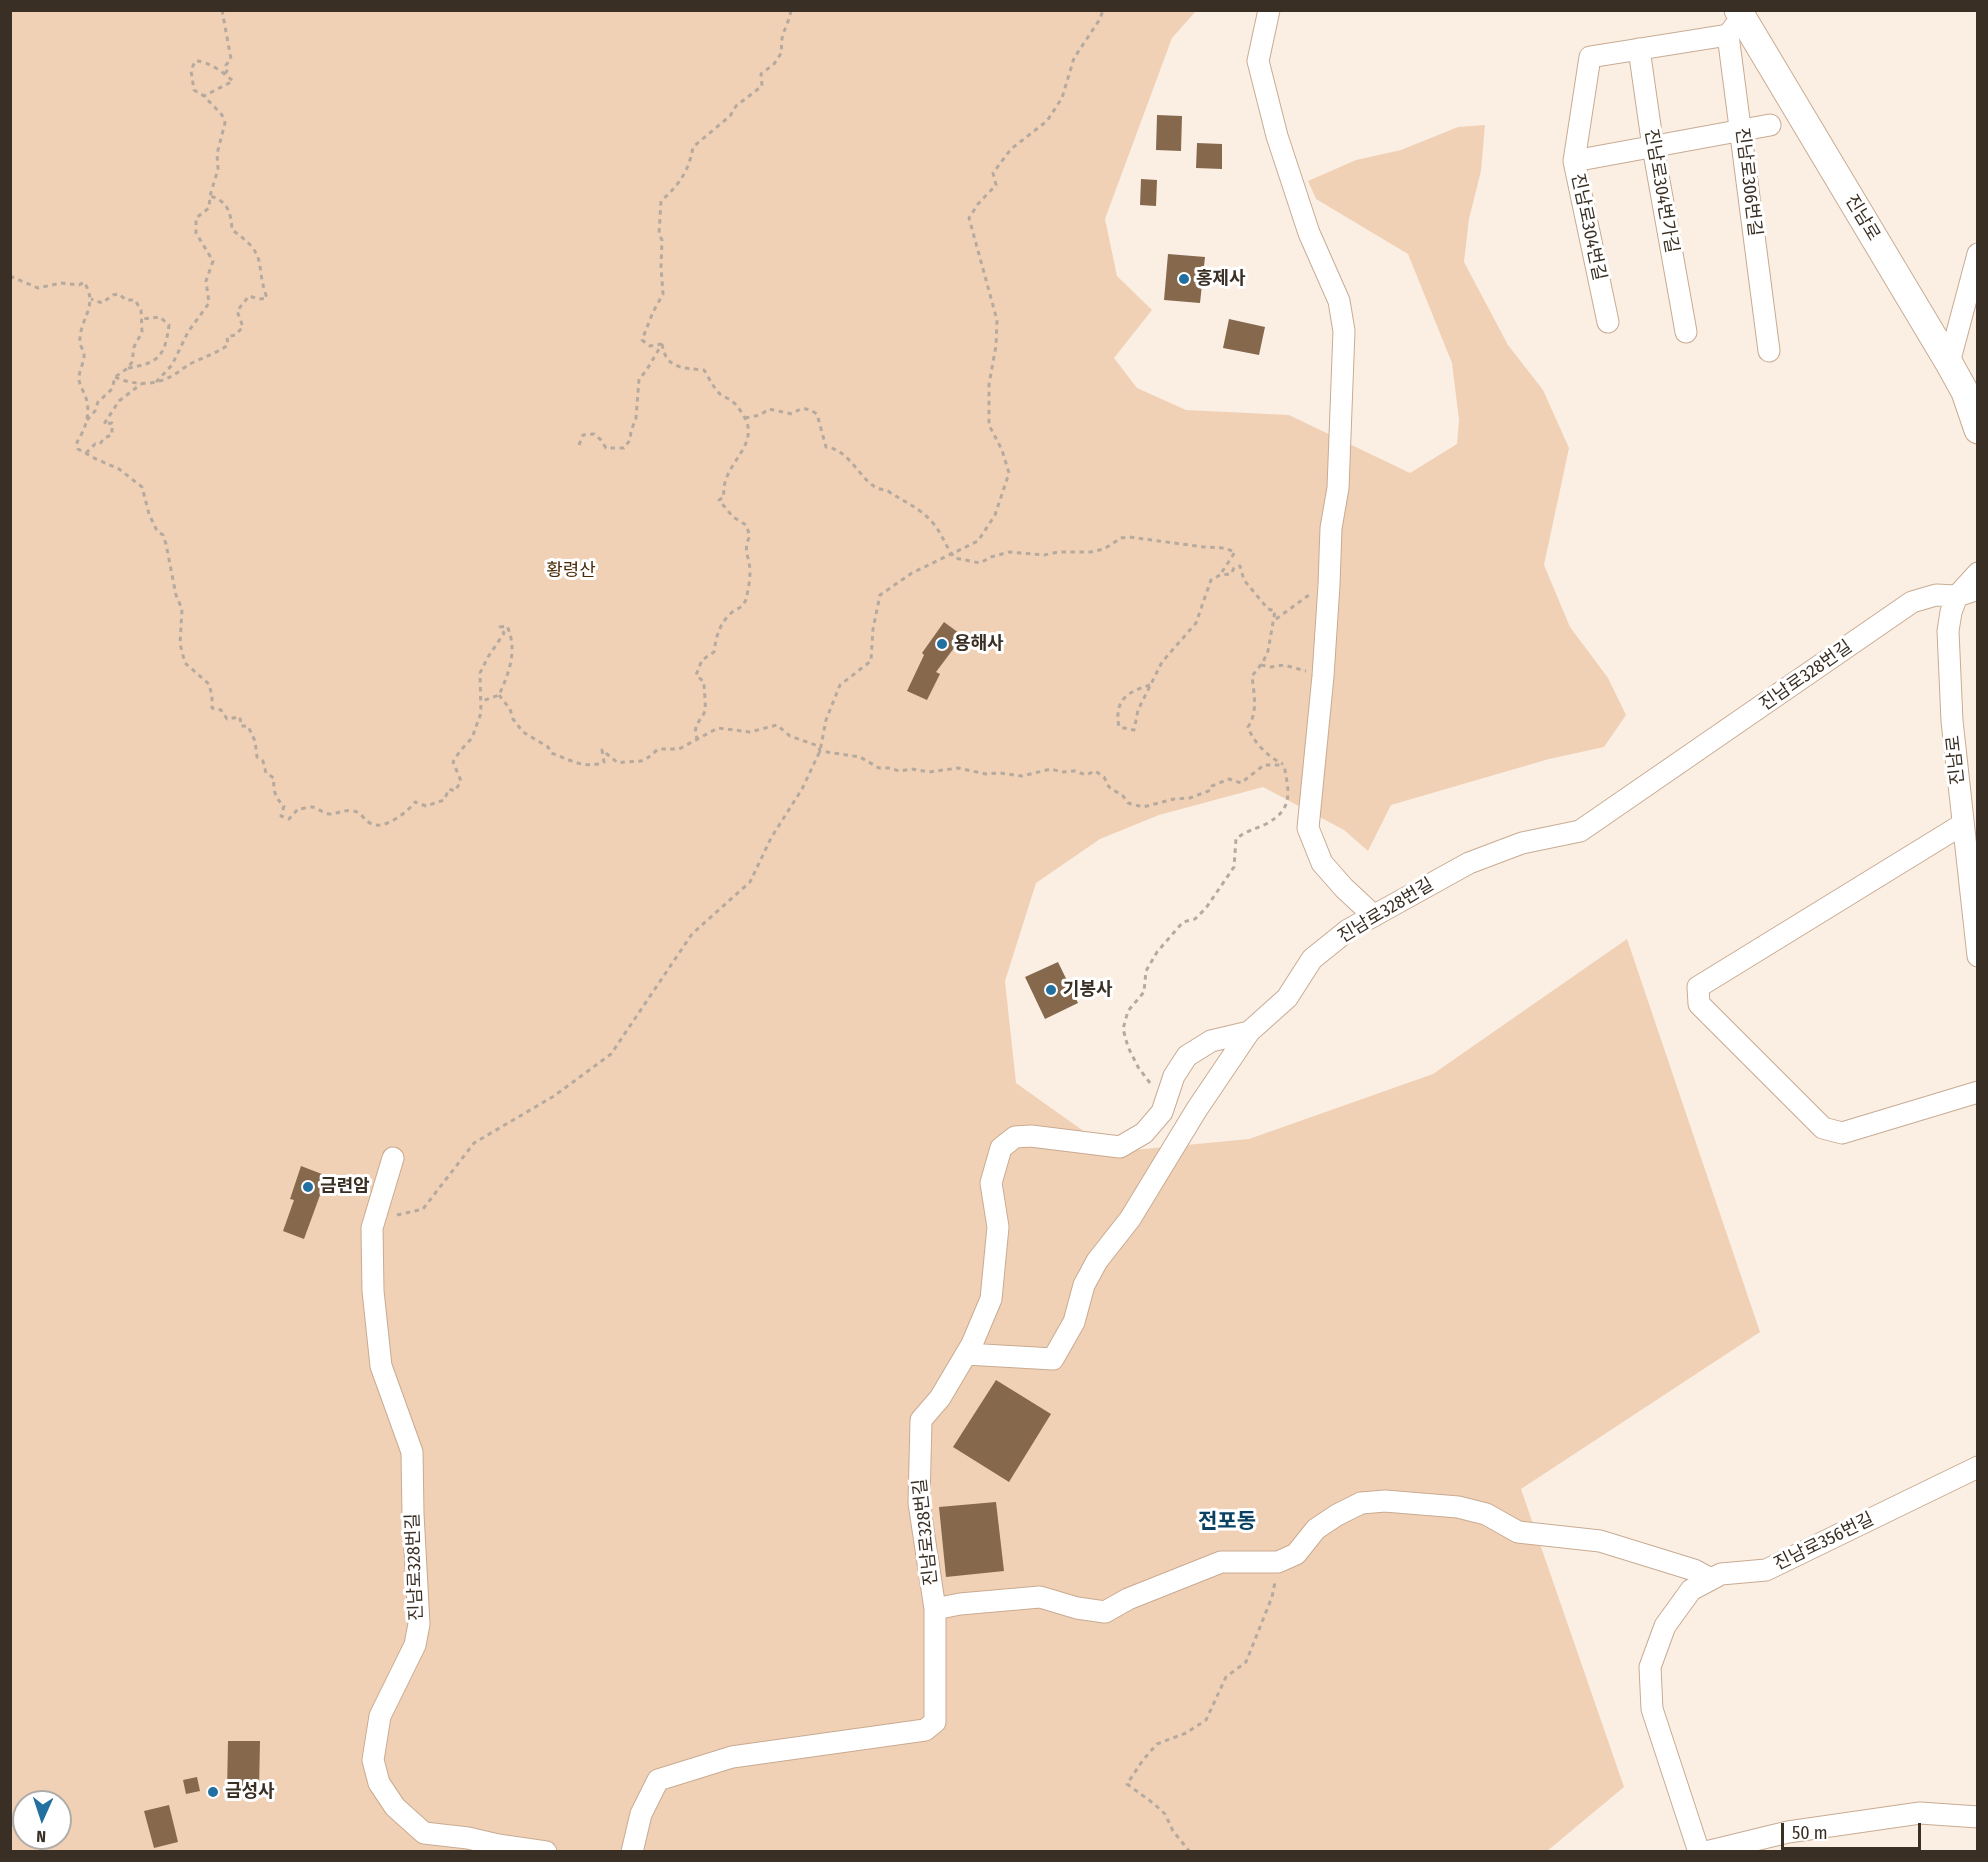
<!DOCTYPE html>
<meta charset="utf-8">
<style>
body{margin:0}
#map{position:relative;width:1988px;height:1862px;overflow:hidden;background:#fbefe4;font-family:"Fira Sans Condensed",sans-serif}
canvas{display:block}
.frame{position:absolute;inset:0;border:12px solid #3a2f24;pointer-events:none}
.north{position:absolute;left:12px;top:1790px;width:60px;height:60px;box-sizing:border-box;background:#fff;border:2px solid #b0aca7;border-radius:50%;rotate:183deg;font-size:16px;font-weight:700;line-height:24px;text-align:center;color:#3a2f24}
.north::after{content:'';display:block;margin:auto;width:21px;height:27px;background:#226fa1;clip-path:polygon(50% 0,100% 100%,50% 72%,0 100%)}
.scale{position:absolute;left:1781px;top:1823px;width:140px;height:27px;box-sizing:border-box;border:3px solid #3a2f24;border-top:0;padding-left:8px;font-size:18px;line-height:21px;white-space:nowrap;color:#3a2f24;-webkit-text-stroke:4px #fff;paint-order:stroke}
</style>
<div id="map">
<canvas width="1988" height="1862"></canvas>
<div class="frame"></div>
<div class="north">N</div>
<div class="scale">50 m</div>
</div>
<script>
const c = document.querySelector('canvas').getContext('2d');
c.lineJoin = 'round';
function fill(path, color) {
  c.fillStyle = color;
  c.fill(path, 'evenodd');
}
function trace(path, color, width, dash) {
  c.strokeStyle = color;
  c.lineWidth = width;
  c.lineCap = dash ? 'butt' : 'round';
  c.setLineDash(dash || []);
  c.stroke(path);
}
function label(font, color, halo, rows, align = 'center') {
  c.font = font + ' "Fira Sans Condensed","Noto Sans KR",sans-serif';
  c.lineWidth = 6;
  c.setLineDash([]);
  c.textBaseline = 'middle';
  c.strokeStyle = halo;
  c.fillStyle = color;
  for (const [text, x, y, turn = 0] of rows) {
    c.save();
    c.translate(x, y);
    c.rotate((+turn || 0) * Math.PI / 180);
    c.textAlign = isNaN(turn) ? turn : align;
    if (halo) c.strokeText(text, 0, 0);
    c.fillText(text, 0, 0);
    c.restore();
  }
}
const green = new Path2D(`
 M11,11H1196L1172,38L1105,219L1117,276L1152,310L1114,358L1137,388L1186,410L1289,415L1410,473L1457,444L1459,420L1452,363L1408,254L1316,199L1308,181L1356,160L1401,150L1458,127L1485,125L1481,171L1469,219L1464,262L1508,345L1543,390L1569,448L1544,565L1570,627L1608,678L1626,715L1604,747L1549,759L1391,805L1368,851L1344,830L1263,787L1159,815L1100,839L1036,883L1005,981L1016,1083L1113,1152L1249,1139L1433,1074L1627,939L1760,1332L1521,1489L1624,1787L1546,1852H11ZM24,1802H60V1838H24Z`);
const building = new Path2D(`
 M1157,115L1182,116L1181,151L1156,150Z
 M1197,143L1222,144V169L1196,168Z
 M1141,179L1157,180L1156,206L1140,205Z
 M1168,254L1205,257L1200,303L1164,300Z
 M1229,319L1265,327L1259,355L1223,348Z
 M944,622L963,636L936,672L940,674L927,700L907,691L924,655L922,653Z
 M1058,962L1078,1003L1045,1019L1025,977Z
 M301,1166L327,1176L304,1239L283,1231L294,1200L290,1199Z
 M996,1380L1051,1414L1009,1482L953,1447Z
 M996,1502L1004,1571L946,1577L939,1507Z
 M228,1741H260L259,1791H227Z
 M197,1777L200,1791L186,1794L183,1780Z
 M169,1805L178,1842L154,1848L144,1811Z`);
const path = new Path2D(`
 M222,10L231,59L226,65L228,69L225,74
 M10,276L38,288L61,283L79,285L84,282C100,307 78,319 80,344C80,345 84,351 84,353C85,362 78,372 79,380C80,386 84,392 86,398C91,413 85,430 77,442L78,449L96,459L119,469L142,487L149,514L157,531L163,535L166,544L176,595L182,609L180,644L185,663L209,684L212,696V708L221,710L227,719L240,717L241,726H248L255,741L257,757L263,761L266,773L274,778C273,790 275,798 284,806L281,816L289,819L298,809C302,809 308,807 312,807C318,808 324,814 330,814C338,814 344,809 353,811C362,812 364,821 372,824C384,830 408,812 415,802L426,806L444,800L449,789L455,791L461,781L453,762L460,751L472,738L481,713L480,673L488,657L504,633L500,627L507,626C518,650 509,673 499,695L482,701
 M662,344C666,369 683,368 704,370C709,378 713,387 720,394C723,397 728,398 732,401C737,405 743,414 746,420C758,449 720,465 724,497L719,500L733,517L746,525L750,536C742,550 750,557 750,572C750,581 748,591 746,599C743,609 736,608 730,614C719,625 716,637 714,652L702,660L696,675L704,682C704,688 706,706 705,711C701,721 692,725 697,738
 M662,344L650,346L642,340L653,312L663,294L661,267L662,240L659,234L661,201C679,185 689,171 693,147L730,116L736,106L762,86L761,74L774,64L782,52C779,34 788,28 791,10
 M128,368C159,363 165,356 169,325L160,317L141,319
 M115,377C133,385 152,386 170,377C178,373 185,366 194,362C206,356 217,353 228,345L227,337L235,335L243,327L237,311L249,296L259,299L267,298C254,263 270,256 232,230C231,213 228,201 210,196
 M156,382L172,365L188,332L209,303L206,281L213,261L196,233V218L209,208L210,196L218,169L217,154L225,123L222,115L204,96L194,90L191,71L195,61C208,61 223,72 233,81L204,96
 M745,418L760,415L769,409L792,414C802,407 806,407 817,414L826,447C848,449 859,477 875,487C879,490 884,489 888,491C905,503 918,506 933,523C943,535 946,548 955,558L980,563L991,557L1009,552L1044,555L1058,552H1091L1104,549L1121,538L1129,537L1204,547L1224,548L1235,552L1220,575
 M87,420L95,411L98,402L112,389L115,377L128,368L132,362L134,347L142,332L141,310L135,300H126L119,294L113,295L102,303L91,299
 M579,445L583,435L594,434L601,440L606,448H624L630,440L631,431L636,418L639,379L646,371L662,344
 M86,453L95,444H100L104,438L112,435V423L104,424L119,401L141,384
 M1276,619L1309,595
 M1261,665L1271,667L1284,665L1306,671
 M1150,685C1126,692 1114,701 1119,727L1134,730L1138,710L1162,662L1196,623L1211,580L1220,575L1231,574L1234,568L1240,566L1244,580L1268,609L1275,611L1268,651L1263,662L1252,676C1254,694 1258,712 1248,727C1253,742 1268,757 1283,764
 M499,695L510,709L513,719L523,732L548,747L551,753C569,759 584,770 604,762L602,750L618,763C640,759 639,767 658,749H679L718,728L750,732L777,725L790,736L818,746L820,751L860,757L879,768H890L899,771L912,769L929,772L958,768L986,774L1000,773L1022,776L1051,769L1062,772L1075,771L1086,775L1095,771L1104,777L1109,787L1123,796L1128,803L1143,807L1174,799L1190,798L1211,790L1212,786L1229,779L1241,783L1264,765H1284
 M1150,1083L1138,1067L1128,1047L1123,1029L1128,1011L1144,992L1146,971L1157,952L1183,922L1195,919L1206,908L1234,867L1236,839C1245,831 1256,829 1266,824C1294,809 1289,792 1284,765
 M397,1215L423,1209L474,1143L554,1096L611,1054L692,934L750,882L771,838L802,789L820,751L826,720L840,685L871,661L873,629L880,595L912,573L978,541L995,515L1009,473L1002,450L989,425V384L996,346L997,320L969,218L978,204L996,185L993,173L1011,149L1047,121L1062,98L1074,58L1100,19L1103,10
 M1190,1852L1173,1831L1165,1814L1153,1803L1127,1784L1143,1760L1157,1744L1186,1733L1206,1720L1226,1677L1246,1662L1272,1597L1275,1582`);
const minor = new Path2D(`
 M1269,10L1258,61L1277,136L1309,233L1339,301L1344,331L1338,488L1331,528L1329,585L1323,676L1308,828L1322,863L1344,888L1374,916
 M1735,26L1728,35L1769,351
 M1639,49L1653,147L1686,332
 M1574,161L1770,125
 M1608,322L1574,161L1590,57L1728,35
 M1949,363L1978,254
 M1978,573L1957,596L1951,612L1948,631L1952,721L1978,956
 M1963,824L1698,987L1699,1004L1823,1128L1842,1133L1978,1092
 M393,1158L372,1228L373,1291L381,1366L412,1452L413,1514L419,1624L415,1645L380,1716L373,1760L379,1783L395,1807L424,1833L468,1838L498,1845L546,1852
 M966,1354L1053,1359L1074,1322L1084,1285L1097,1261L1130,1219L1197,1109L1249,1032
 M935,1609L960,1604L1040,1597L1077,1608L1105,1612L1128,1599L1221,1562H1278L1296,1554L1316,1529L1337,1515L1361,1503L1385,1501L1458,1507L1486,1514L1518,1532L1600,1541L1694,1570L1711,1579
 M632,1852L641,1814L658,1780L732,1757L925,1730L935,1722V1609L919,1503L921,1420L940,1398L972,1344L991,1299L998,1227L991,1183L1001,1148L1015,1137L1031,1136L1120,1147L1144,1133L1162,1112L1174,1076L1187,1056L1211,1041L1249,1032L1287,998L1312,959L1348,930L1469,863L1522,843L1580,831L1912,602L1936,595L1957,596L1978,589
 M1699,1852L1652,1709L1650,1667L1665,1626L1691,1590L1721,1574L1766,1570L1978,1467
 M1706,1852L1788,1832L1920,1813L1978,1817`);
const major = new Path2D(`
 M1738,10L1949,363L1965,392L1978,430`);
const markers = [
 [1184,279,6,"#226fa1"],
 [942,644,6,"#226fa1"],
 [1051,990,6,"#226fa1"],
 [308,1187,6,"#226fa1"],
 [213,1792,6,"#226fa1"]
];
const streetNames = [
 ["진남로306번길",1748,182,83],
 ["진남로304번가길",1661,191,80],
 ["진남로",1862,218,59],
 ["진남로304번길",1588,227,78],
 ["진남로328번길",1806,676,-35],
 ["진남로",1956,760,-96],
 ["진남로328번길",1386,911,-31],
 ["진남로328번길",926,1532,-96],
 ["진남로356번길",1824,1542,-26],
 ["진남로328번길",415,1567,-92]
];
const poiNames = [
 ["홍제사",1196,279],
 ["용해사",954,644],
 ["기봉사",1063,990],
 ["금련암",320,1187],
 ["금성사",225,1792]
];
const parkNames = [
 ["황령산",571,571]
];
const quarterNames = [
 ["전포동",1227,1522]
];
fill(green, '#f0d1b6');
fill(building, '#86684d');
trace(minor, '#c9ab92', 23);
trace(major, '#c9ab92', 29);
trace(path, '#b6aa9f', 3, [4.5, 4.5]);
trace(minor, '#fff', 21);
trace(major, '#fff', 27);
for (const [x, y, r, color] of markers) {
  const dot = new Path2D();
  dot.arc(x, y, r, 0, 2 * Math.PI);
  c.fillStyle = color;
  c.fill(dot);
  trace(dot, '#fff', 2);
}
label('18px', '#3a2f24', '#fff', streetNames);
label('bold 18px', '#3a2f24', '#fff', poiNames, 'left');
label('18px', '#4b2a06', '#fff', parkNames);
label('bold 21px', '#0b4264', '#fff', quarterNames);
</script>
